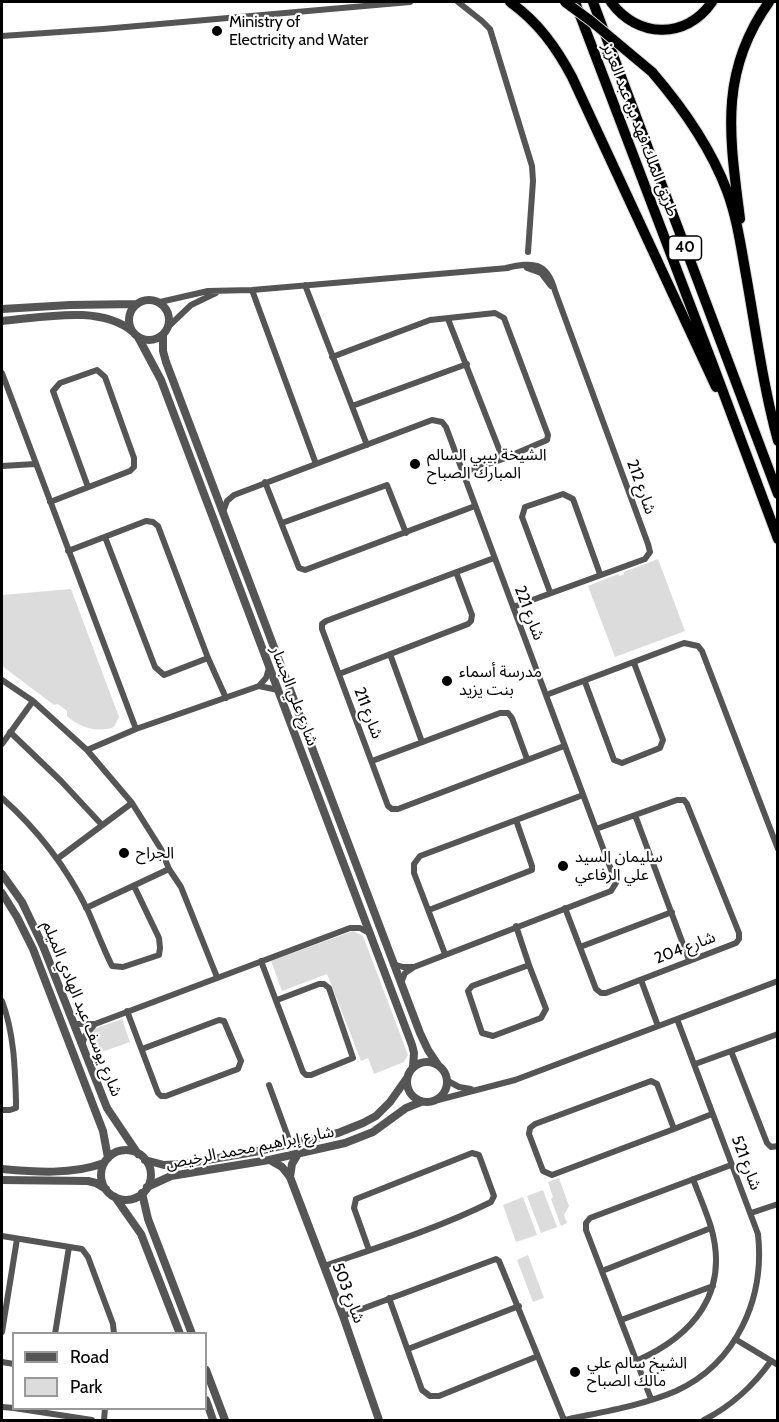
<!DOCTYPE html>
<meta charset="utf-8">
<style>
body{margin:0}
#map{position:relative;width:779px;height:1422px;overflow:hidden;background:#fff;font-family:Cabin,sans-serif}
canvas{display:block}
.frame{position:absolute;inset:0;border:3px solid #000;pointer-events:none}
.legend{position:absolute;left:12px;top:1332px;width:195px;height:78px;box-sizing:border-box;background:#fff;border:2px solid #999;margin:0;padding:8px 10px;list-style:none;font-size:18px;color:#000}
.legend li{display:flex;align-items:center;gap:12px;height:30px}
.legend b{width:30px;border:2px solid #999}
</style>
<div id="map">
<canvas width="779" height="1422"></canvas>
<div class="frame"></div>
<ul class="legend">
<li><b style="height:8px;background:#555"></b>Road</li>
<li><b style="height:16px;background:#dcdcdc"></b>Park</li>
</ul>
</div>
<script>
const c = document.querySelector('canvas').getContext('2d');
c.lineJoin = 'round';
function fill(path, color) {
  c.fillStyle = color;
  c.fill(path, 'evenodd');
}
function trace(path, color, width, dash) {
  c.strokeStyle = color;
  c.lineWidth = width;
  c.lineCap = dash ? 'butt' : 'round';
  c.setLineDash(dash || []);
  c.stroke(path);
}
function label(font, color, halo, rows, align = 'center') {
  c.font = font + ' Cabin,"Noto Sans Arabic",sans-serif';
  c.lineWidth = 4.5;
  c.setLineDash([]);
  c.textBaseline = 'middle';
  c.strokeStyle = halo;
  c.fillStyle = color;
  for (const [text, x, y, turn = 0] of rows) {
    c.save();
    c.translate(x, y);
    c.rotate((+turn || 0) * Math.PI / 180);
    c.textAlign = isNaN(turn) ? turn : align;
    if (halo) c.strokeText(text, 0, 0);
    c.fillText(text, 0, 0);
    c.restore();
  }
}
const green = new Path2D(`
 M658,559L685,631L615,657L588,586L618,574L620,576L624,574V572Z
 M71,589L119,717L114,727C97,733 80,728 67,716V711L58,704L54,705L2,666V595Z
 M353,931L363,936L408,1055L404,1062L374,1074L368,1058L361,1061L327,974L282,991L271,961Z
 M122,1019L130,1042L96,1054L90,1036L94,1029Z
 M559,1178L569,1206L564,1215L567,1223L561,1226L551,1199L553,1197L548,1182Z
 M543,1190L557,1227L541,1233L527,1196Z
 M523,1197L537,1235L516,1242L503,1205Z
 M528,1255L544,1298L533,1302L517,1260Z`);
const minor = new Path2D(`
 M458,2L482,21L490,29L532,166L533,181L528,252
 M2,36L103,29L410,2
 M506,268C533,262 547,261 555,291L648,544L650,552L645,559L513,607
 M527,268L541,273L551,286
 M305,285L367,445
 M252,290L316,464
 M160,302L208,291L252,290L508,268
 M448,319L503,459
 M169,326L191,305L216,293
 M332,357L430,320L495,313L504,318L548,435L547,440L503,459L462,473
 M2,373L136,729
 M352,406L467,364
 M2,466L35,464
 M265,482L299,568L305,570L475,506
 M50,502L130,471L134,467V458L105,377L97,370L60,383L53,391L88,487
 M223,512L227,501L234,495L432,420L442,422L446,427L616,883L611,891L414,967L405,973L401,983
 M282,523L387,485L406,533
 M105,537L155,667L164,675L208,658
 M68,551L146,521L153,522L158,526L208,658L226,698
 M494,558L326,621L322,624V629L388,806L392,809H398L564,746
 M550,592L522,517L525,507L563,494L573,499L600,574
 M390,654L422,742
 M339,674L468,624L471,621L472,615L456,572
 M2,680L33,701L87,750L132,803L161,849L169,869L181,887L217,977
 M585,682L614,760L622,763L660,748L663,740L634,663
 M259,686L266,678L269,668
 M546,695L684,643L698,646L702,651L778,849
 M10,732L61,781L102,825
 M2,744L33,701
 M87,750L136,729L259,686L278,690
 M372,761L500,713H508L512,718L527,759
 M2,798C37,829 67,868 88,911C96,929 103,948 112,966L123,967L159,955L160,948L159,938L134,886
 M635,815L689,960
 M57,859L132,803
 M86,908L169,869
 M565,908L596,989L601,993H606L736,943L739,939V933L687,804L684,800H677L596,829
 M429,910L532,870V866L516,820
 M516,926L529,965L472,986L468,991L482,1033L493,1036L541,1018L546,1009L529,965
 M580,947L672,912
 M445,954L414,873V864L420,856L583,795
 M261,961L303,1072L306,1075H311L353,1058L329,988L324,984H319L277,1000
 M393,964L403,967H413
 M641,980L658,1026
 M2,1001C14,1033 15,1067 16,1101V1108L10,1110H2
 M127,1011L158,1093L161,1096H166L238,1069L241,1061L224,1021L219,1020L142,1049
 M74,1024H95L350,928H360L369,933
 M82,1045L85,1036L94,1025
 M731,1051L767,1143L771,1147L778,1146
 M695,1064L778,1034
 M448,1081L459,1087L471,1089
 M269,1085L291,1145
 M438,1100L515,1080L778,981
 M674,1129L552,1175L543,1171L529,1134L530,1128L535,1124L651,1081L657,1084L674,1129L712,1114
 M751,1213L778,1204
 M2,1236L82,1249L88,1257L113,1324L114,1334
 M324,1266C379,1247 439,1228 491,1202L494,1196L479,1155L472,1153L356,1199L354,1208L369,1250
 M602,1271L711,1228
 M389,1298L422,1390L430,1396H439L538,1356
 M343,1316L496,1259L499,1261L564,1420
 M621,1320L713,1286
 M2,1332L17,1239
 M55,1334L69,1247
 M735,1339L778,1365
 M408,1349L519,1306
 M636,1361C693,1336 730,1293 711,1227C706,1211 699,1195 693,1179
 M2,1362L14,1364
 M651,1399L586,1230V1223L590,1218L731,1165
 M2,1407L14,1408
 M14,1408L92,1420
 M104,1420L105,1408
 M564,1420C601,1412 641,1406 676,1391C737,1363 765,1298 758,1234L677,1019
 M704,1420C730,1407 754,1385 771,1361`);
const tertiary = new Path2D(`
 M129 320a20 20 0 1 1 40 0a20 20 0 1 1-40 0Z
 M2,309L70,305L136,304
 M2,321C41,318 100,304 133,332
 M163,335V351L166,362L420,1033L428,1050L438,1065
 M138,337L161,380L412,1045L414,1053L413,1067
 M2,874L22,902L43,946L107,1108L138,1154
 M2,893L17,917L33,949L103,1131L108,1158
 M407 1082a20 20 0 1 1 40 0a20 20 0 1 1-40 0Z
 M101 1175a25 25 0 1 1 50 0a25 25 0 1 1-50 0Z
 M145,1160L164,1165L183,1164L254,1152L338,1133L363,1123L376,1116L390,1102L407,1078
 M270,1160L282,1167L290,1177L343,1316L379,1420
 M2,1169C35,1172 72,1175 104,1163
 M290,1177L292,1164L298,1154
 M2,1180L88,1181L96,1183L106,1189
 M147,1187L171,1176L269,1160L345,1143L373,1132L406,1108L421,1102
 M142,1193L148,1219L192,1334
 M115,1197L141,1234L180,1334
 M206,1370L225,1420
 M206,1400L213,1420`);
const motorway = new Path2D(`
 M510,2C538,22 556,47 572,77L716,387
 M575,2L713,365L778,539
 M593,2L778,494
 M611,2C637,38 686,40 712,2
 M652,72C683,108 710,146 727,191C737,218 741,247 746,275C756,331 763,386 778,441
 M740,219C730,138 718,73 769,2`);
const motorwayBridge = new Path2D(`
 M565,2L591,21L652,72`);
const markers = [
 [217,31,6,"#000"],
 [415,464,6,"#000"],
 [447,681,6,"#000"],
 [124,853,6,"#000"],
 [563,866,6,"#000"],
 [575,1372,6,"#000"]
];
const shields = [
 [685,248,33]
];
const shieldNames = [
 ["40",685,248]
];
const poiNames = [
 ["Ministry of",229,22],
 ["Electricity and Water",229,40],
 ["الشيخة بيبي السالم",427,455],
 ["المبارك الصباح",427,473],
 ["مدرسة أسماء",459,672],
 ["بنت يزيد",459,690],
 ["الجراح",136,853],
 ["سليمان السيد",575,857],
 ["علي الرفاعي",575,875],
 ["الشيخ سالم علي",587,1363],
 ["مالك الصباح",587,1381]
];
const streetNames = [
 ["طريق الملك فهد بن عبد العزيز",640,130,69],
 ["شارع 212",641,487,70],
 ["شارع 221",529,613,69],
 ["شارع علي الجسار",294,696,69],
 ["شارع 211",368,713,69],
 ["شارع 204",685,948,-21],
 ["شارع يوسف عبد الهادي الميلم",82,1009,68],
 ["شارع إبراهيم محمد الرخيص",250,1148,-11],
 ["شارع 521",746,1163,69],
 ["شارع 503",348,1293,69]
];
fill(green, '#dcdcdc');
trace(motorway, '#dbdbdb', 12);
trace(minor, '#555', 6);
trace(tertiary, '#555', 8);
trace(motorway, '#000', 10);
trace(motorwayBridge, '#dbdbdb', 12, []);
trace(motorwayBridge, '#000', 10);
for (const [x, y, r, color] of markers) {
  const dot = new Path2D();
  dot.arc(x, y, r, 0, 2 * Math.PI);
  c.fillStyle = color;
  c.fill(dot);
  trace(dot, '#fff', 2);
}
for (const [x, y, w] of shields) {
  const box = new Path2D();
  box.roundRect(x - w / 2, y - 12, w, 24, 4.5);
  c.fillStyle = '#fff';
  c.fill(box);
  trace(box, '#000', 1.5);
}
label('bold 15px', '#000', null, shieldNames);
label('16px', '#000', '#fff', poiNames, 'left');
label('16px', '#000', '#fff', streetNames);
</script>
